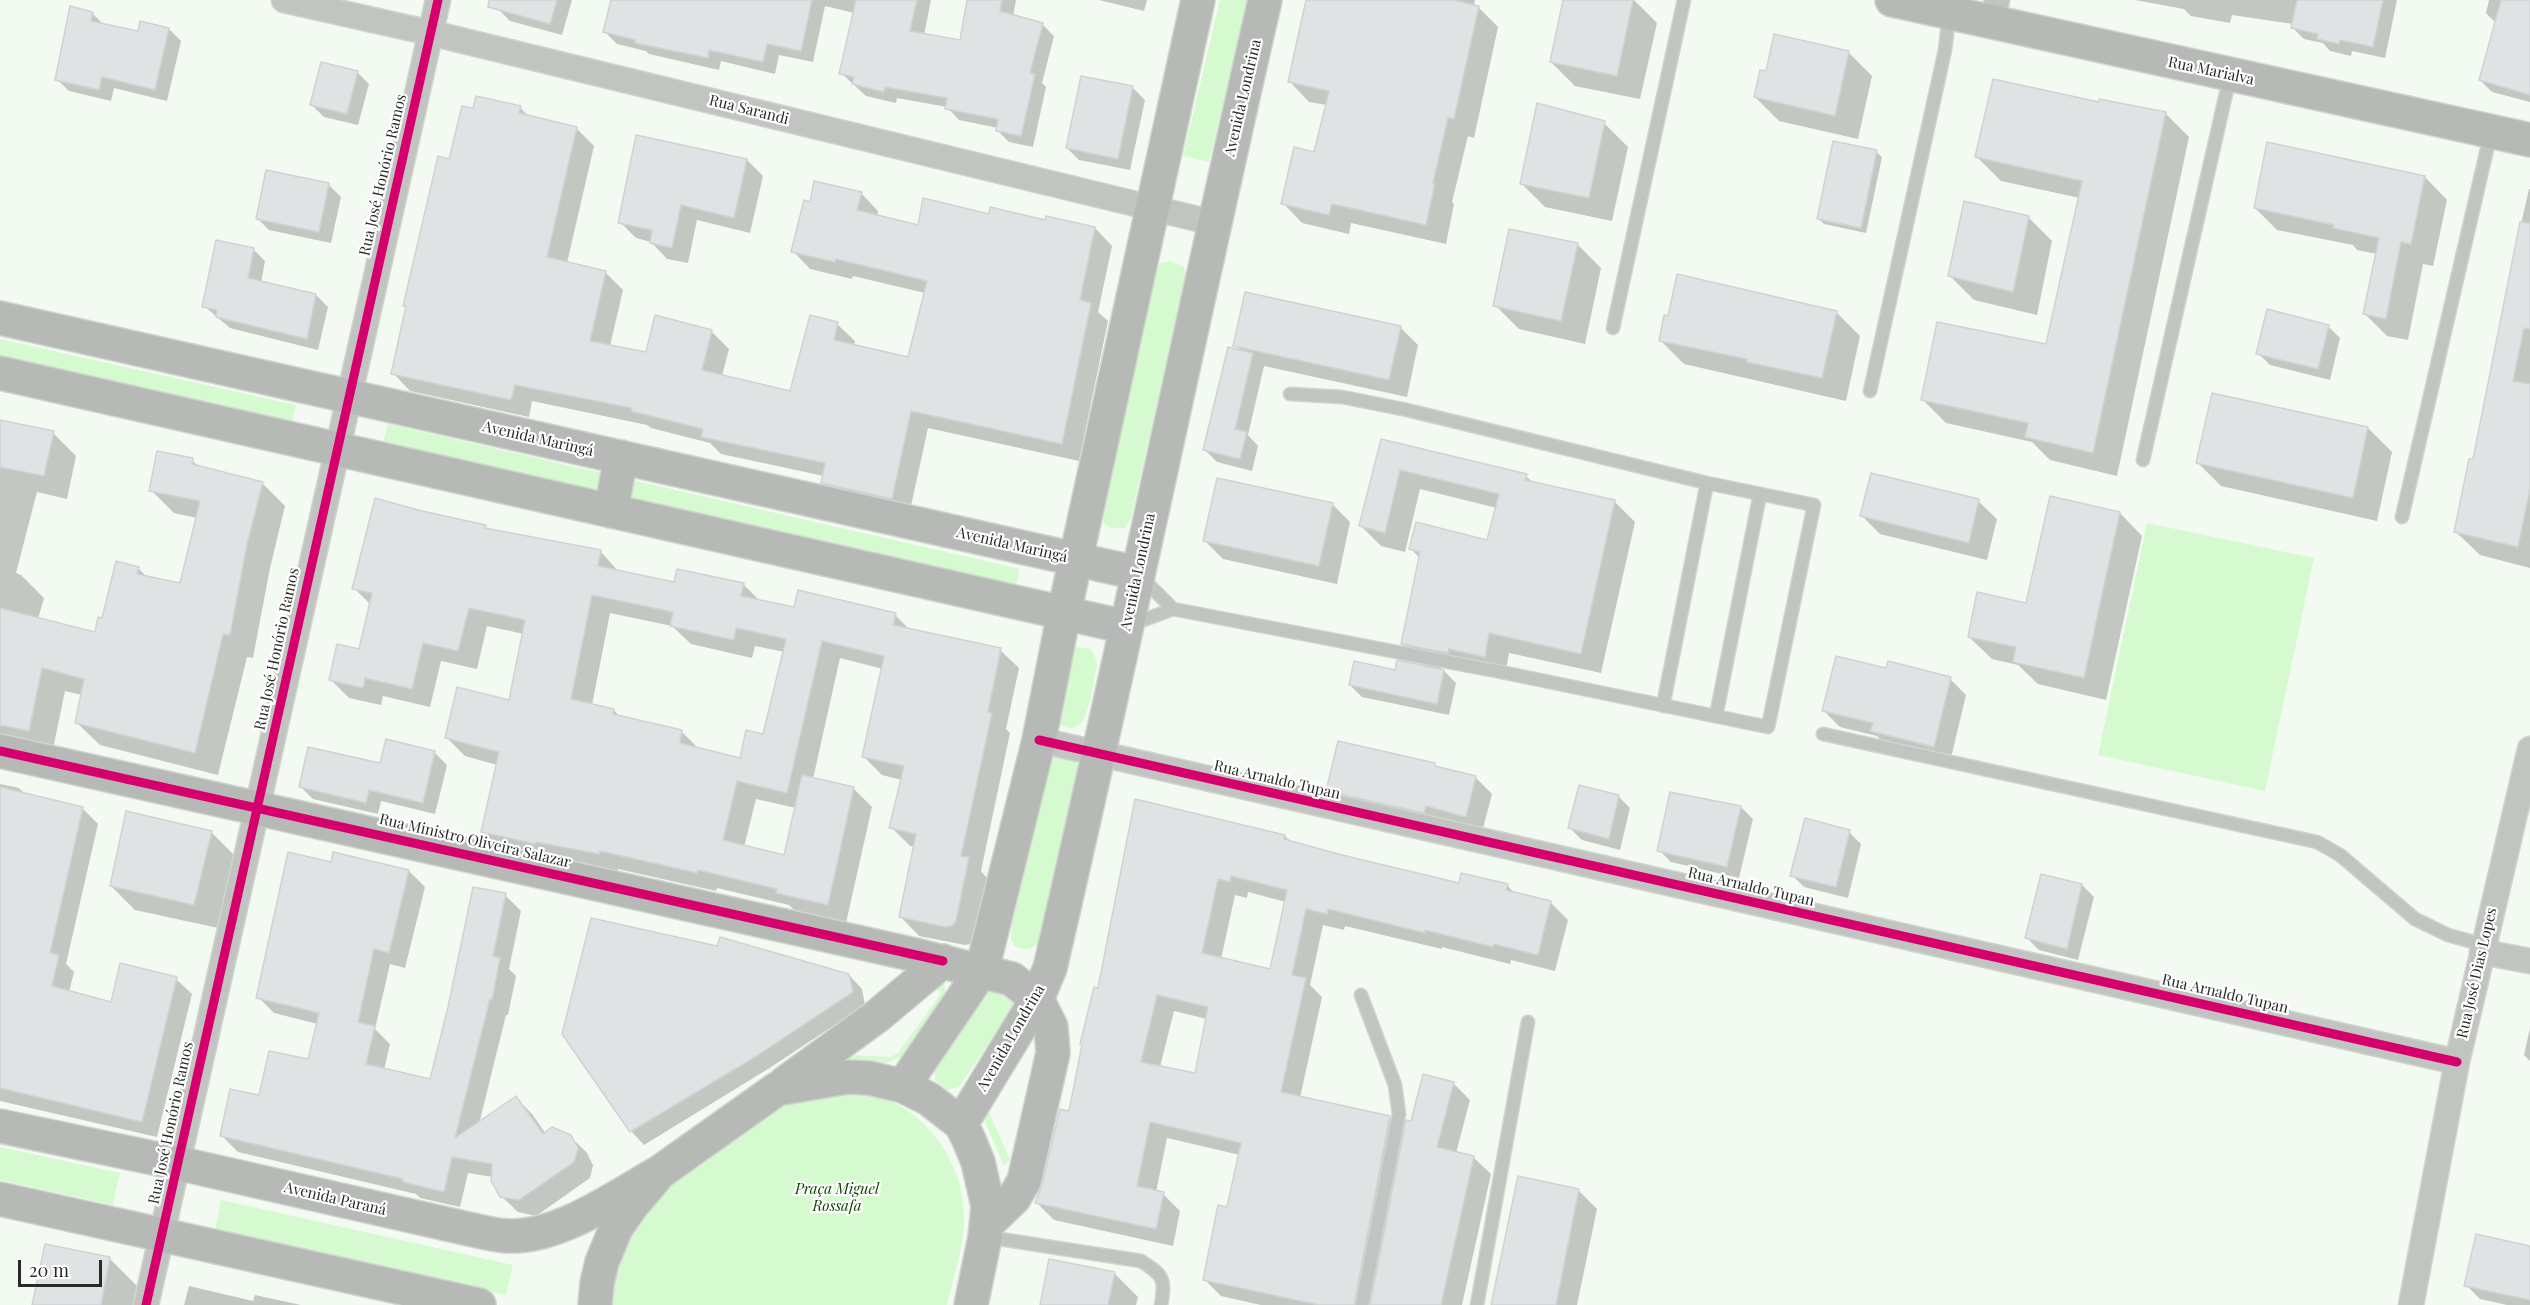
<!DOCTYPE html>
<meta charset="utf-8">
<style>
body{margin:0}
#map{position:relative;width:2530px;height:1305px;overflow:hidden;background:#f3faf2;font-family:"Playfair Display",serif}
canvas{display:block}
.scale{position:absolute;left:18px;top:1260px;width:84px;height:27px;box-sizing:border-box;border:3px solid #282c27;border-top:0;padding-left:8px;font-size:18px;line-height:21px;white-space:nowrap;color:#282c27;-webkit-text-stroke:4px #fff;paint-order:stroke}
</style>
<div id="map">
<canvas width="2530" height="1305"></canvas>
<div class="scale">20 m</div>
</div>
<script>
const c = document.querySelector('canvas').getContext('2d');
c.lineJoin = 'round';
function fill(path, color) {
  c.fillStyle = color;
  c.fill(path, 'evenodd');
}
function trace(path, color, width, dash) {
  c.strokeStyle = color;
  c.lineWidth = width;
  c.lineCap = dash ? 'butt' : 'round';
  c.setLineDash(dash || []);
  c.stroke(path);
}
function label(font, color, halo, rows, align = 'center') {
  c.font = font + ' "Playfair Display",serif';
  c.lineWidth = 4.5;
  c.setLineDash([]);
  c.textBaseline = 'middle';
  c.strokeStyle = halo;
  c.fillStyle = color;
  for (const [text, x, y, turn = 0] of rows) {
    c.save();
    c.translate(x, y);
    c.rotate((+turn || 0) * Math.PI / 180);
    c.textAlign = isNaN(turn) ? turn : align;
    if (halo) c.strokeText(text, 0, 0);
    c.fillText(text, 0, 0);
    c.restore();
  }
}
const green = new Path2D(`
 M1220,0H1248L1209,162L1183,156Z
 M1170,261L1183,266L1186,273L1131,518L1125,528H1111L1104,523L1102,515L1156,269L1161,263Z
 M0,339L296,405L291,425L0,361Z
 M388,424L1020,569L1015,588L383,443Z
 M2147,523L2314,558L2265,791L2098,755Z
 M1077,647L1091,649L1095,656L1097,665C1092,684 1089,747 1059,723L1071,651Z
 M1056,755C1067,756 1075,757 1079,768L1043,937C1035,949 1027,952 1014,946L1011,939L1012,925L1049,762Z
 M939,982L944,984L947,995L904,1056L886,1063L832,1060L834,1054L891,1057L898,1053L940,995L939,991L935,989Z
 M1000,989L1013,997V1008L959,1087L947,1090L935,1080V1068L990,991Z
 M817,1090C835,1091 856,1090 873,1094C927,1110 965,1163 964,1219C964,1248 953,1277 947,1305H604L624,1236L674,1177L785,1101Z
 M994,1095L989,1112L1010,1160L1004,1166L980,1110Z
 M0,1147L120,1173L113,1205L0,1180Z
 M221,1200L513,1265L506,1295L215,1230Z`);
const shadow = new Path2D(`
 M500,0H572L562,35L510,21L498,9Z
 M619,0H931L924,35L961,42L969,0H1016L1013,16L1042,24L1054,36L1042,83L1046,87L1033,147L1009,142L997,130L998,128L959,120L947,107L897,98L896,103L866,96L841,73L854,13L825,6L813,62L779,55L775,74L721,61L719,70L649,54L646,51L617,44L605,32Z
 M1099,0H1147L1144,11Z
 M1308,0H1475L1474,6L1478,7L1498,27L1474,138L1468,136L1452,202L1454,204L1446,244L1351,223L1349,234L1302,223L1283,203L1315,154L1327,105L1309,102L1290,82Z
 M1565,0H1634L1657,23L1640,99L1575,86L1551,62Z
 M2135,0H2397L2385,58L2352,51L2351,56L2330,51L2323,43L2304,39L2292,27L2293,24L2232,15L2230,23L2191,16L2184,9Z
 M2489,0H2530V102L2492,92L2480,80L2496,23L2486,13Z
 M92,13L104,25L139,32L169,29L181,41L167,101L114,88L111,101L69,91L57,79Z
 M1848,52L1872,76L1858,139L1779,121L1755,97L1767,73Z
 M357,72L369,84L358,125L324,117L312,105Z
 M1133,88L1145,100L1130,170L1079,160L1067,148Z
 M520,107L529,117L576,128L594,146L567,263L605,272L623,290L610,346L647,354L711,331L729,349L722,376L791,393L837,324L855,341L854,346L909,359L925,293L853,276L852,279L810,269L793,251L811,204L861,193L878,211L877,217L919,227L990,215L1095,228L1112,246L1098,312L1108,321L1079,461L928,428L909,515L840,500L822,482L824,476L721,454L710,443L651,428L647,425L532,401L529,417L410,391L393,373L408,308L405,305L451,161L474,110Z
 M2165,113L2189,137L2117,476L2050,460L2032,442L1946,423L1922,399L2048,346L2080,198L2001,181L1977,157Z
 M1604,123L1628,147L1612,221L1545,207L1521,183Z
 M1876,152L1882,157L1866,233L1824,224L1819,219Z
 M747,160L763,176L750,233L697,220L688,263L667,259L651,242L636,238L620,222Z
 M2425,177L2447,200L2433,266L2423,264L2408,340L2387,336L2365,314L2377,254L2357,250L2353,245L2277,230L2255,208Z
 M329,185L341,197L331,243L269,230L257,218Z
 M2529,189H2530V568L2480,555L2456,532L2474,461L2511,268Z
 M2028,217L2052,241L2037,315L1974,300L1950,276Z
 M1577,244L1601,268L1585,344L1519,329L1495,305Z
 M253,249L265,261L261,283L316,295L328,307L318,350L230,328L204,306Z
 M1836,312L1860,336L1846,401L1684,364L1660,340Z
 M2328,326L2340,338L2330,380L2270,365L2258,353Z
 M1400,327L1418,345L1407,397L1264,366L1248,435L1258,446L1252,471L1217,462L1205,450L1241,351L1235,345Z
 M0,421L53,433L76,456L67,499L37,492L16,573L21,575L44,598L38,619L96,634L103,620L138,568L148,578L181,585L197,518L174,513L151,490L192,460L200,468L262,483L285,506L270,568L253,658L247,657L218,775L100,745L76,722L82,695L65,691L52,754L0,742Z
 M2368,428L2392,452L2377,521L2221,486L2197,462Z
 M1382,441L1526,476L1534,484L1615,502L1635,522L1601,673L1509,653L1505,676L1469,669L1468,673L1440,667L1456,683L1449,715L1362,697L1350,685L1397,672L1426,668L1402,644L1420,558L1411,549L1488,542L1497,508L1420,489L1405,552L1381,546L1361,526Z
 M1978,501L1997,519L1987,560L1880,534L1862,516Z
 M1332,504L1350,522L1337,584L1223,559L1205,541Z
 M2120,513L2142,536L2106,700L2038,684L2018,665L1992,659L1969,637L2027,604Z
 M485,527L489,530L600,551L618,571L675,584H743L761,602L795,609L895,615L911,631L1000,650L1019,668L1006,729L1010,733L981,871L987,878L974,940L971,944L965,945L919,936L901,917L915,847L910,846L891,827L902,780L882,775L864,757L883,669L840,658L813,779L853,788L872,807L846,923L796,912L789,905L717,888L716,891L618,869V872L501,850L483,831L497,765L465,756L447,738L510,702L524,634L487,626L477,669L441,661L430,707L383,696L381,705L349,698L330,679L360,651L371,605L354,588ZM610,613L672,626L691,644L752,658L755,646L785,652L764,736L741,760L699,749L682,732L620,717L614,710L592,705ZM756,799L796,808L785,857L744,847Z
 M1887,670L1950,679L1966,695L1950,762L1888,747L1877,736L1840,727L1824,711Z
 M387,741L435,753L447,765L435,814L381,801L378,814L313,799L301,787L381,765Z
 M1434,765L1438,768L1475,777L1492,794L1482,832L1345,807L1328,790Z
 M0,784L19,788L26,795L82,808L98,824L66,964L74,972L69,992L112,1003L176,979L192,994L157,1137L0,1101Z
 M1618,796L1630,808L1620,850L1582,840L1570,828Z
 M1136,801L1285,836L1291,842L1460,885H1507L1515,894L1551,903L1568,920L1555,971L1511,960L1510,964L1442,947V949L1345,926L1344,930L1323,925L1310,985L1322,997L1300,1098L1389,1118L1405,1133L1412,1122L1453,1083L1470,1100L1456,1153L1473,1157L1491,1174L1462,1305H1261L1221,1296L1204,1279L1228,1209L1240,1155L1167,1138L1156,1192L1163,1194L1180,1211L1173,1246L1054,1220L1037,1203L1071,1113L1099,989ZM1248,892L1286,902L1271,971L1221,959L1235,895L1247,898ZM1174,1011L1207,1019L1196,1075L1160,1067Z
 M1741,807L1753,819L1739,878L1671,862L1659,850Z
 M127,813L212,833L236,857L218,928L135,910L111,886Z
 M1849,832L1861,844L1848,898L1804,887L1792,875Z
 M332,863L409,871L425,887L405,968L390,964L375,1029L390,1044L384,1070L431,1081L505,895L521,911L509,969L516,976L508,1015H506L479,1124L516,1098L532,1114L546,1134L570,1136L587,1153L593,1165L590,1178L536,1216L518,1212L501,1196L493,1177L468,1173L460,1207L420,1198L416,1194L238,1152L222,1136L260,1097L309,1061L318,1024L274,1013L258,997Z
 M2042,876L2082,885L2094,897L2078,960L2039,950L2027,938Z
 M718,948L849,975L862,989L865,1005L768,1069L644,1145L631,1131Z
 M2530,1028V1061L2524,1055Z
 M1579,1191L1597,1209L1577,1305H1493Z
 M2530,1248V1305H2507L2480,1299L2466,1285Z
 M109,1258L139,1288L136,1305H34Z
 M1114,1273L1138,1297L1136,1305H1041Z
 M189,1286L253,1301L255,1295L301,1305H184Z`);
const building = new Path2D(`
 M489,0H557L550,24L488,7Z
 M611,0H812L801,51L767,44L763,62L709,50L708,58L635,43L636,40L603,32Z
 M856,0H917L910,31L960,40L967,0H1002L1000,11L1043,23L1030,73L1035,74L1021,136L996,131L998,119L945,109L947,98L885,87L884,92L852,84L854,77L839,74Z
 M1306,0H1453L1479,6L1454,119L1448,118L1433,183H1435L1426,225L1332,204L1329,215L1281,204L1294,147L1314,152L1329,91L1288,82Z
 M1563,0H1633L1617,76L1550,62Z
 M2297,0H2383L2373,47L2340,40L2339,44L2317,39L2318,34L2291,28Z
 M2501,0H2530V95L2479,80Z
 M70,6L93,12L91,21L138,31L140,21L169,28L155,90L102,77L99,90L55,80Z
 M1774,34L1849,51L1835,116L1754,97L1760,70L1766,71Z
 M321,62L358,71L347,114L310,105Z
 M1081,76L1133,86L1118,159L1066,148Z
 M1993,79L2099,102V99L2166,112L2093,453L2025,437L2028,423L1921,400L1937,322L2046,344L2082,181L1975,157Z
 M476,96L521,106L519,113L577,127L547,257L606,271L590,341L646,352L655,315L712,330L702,370L790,391L810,315L838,322L834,340L908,357L927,281L836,259L835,262L791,252L804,200L810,202L814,181L862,192L857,210L918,225L923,198L989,214L990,207L1045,220L1046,216L1095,227L1080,300L1091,303L1062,444L911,411L892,499L821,483L825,463L701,437L703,429L631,411L632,408L515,385L511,400L391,374L406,306H403L438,156L449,159L462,106L473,108Z
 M1537,103L1605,121L1589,198L1520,184Z
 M636,135L747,159L734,218L681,205L672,248L650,243L652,230L618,223Z
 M1833,141L1877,150L1861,228L1817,219Z
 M2267,142L2425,176L2411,244L2401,242L2386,319L2363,314L2379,238L2333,228L2334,225L2254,208Z
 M266,170L329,183L319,232L256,219Z
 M1964,201L2029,216L2013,292L1948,276Z
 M2520,222L2530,223V329L2524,328L2513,381L2530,384V489L2518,547L2454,532L2469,459H2473Z
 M1509,229L1578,243L1561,321L1493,306Z
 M216,240L254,248L248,278L316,294L307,339L216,317L217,310L202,307Z
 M1677,274L1837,311L1822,378L1747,362V359L1659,341L1664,315L1668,316Z
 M1245,292L1401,326L1389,380L1233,346Z
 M2267,309L2329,325L2318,369L2256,354Z
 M1228,347L1253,353L1235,429L1247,432L1240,459L1203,450Z
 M2212,393L2368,427L2353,498L2196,463Z
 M0,420L54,431L44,476L0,467Z
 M1381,439L1527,474L1525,480L1615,500L1581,654L1489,633L1485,657L1449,649L1448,653L1401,644L1420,552L1409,549L1416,522L1487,540L1499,494L1400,470L1385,533L1359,526Z
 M157,451L193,458L192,464L263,482L247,544L230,635L223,634L195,753L75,723L84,679L42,668L29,731L0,725V608L95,632L98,617L102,618L116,561L139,567L137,574L180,583L200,501L149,491Z
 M1871,473L1979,499L1969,543L1860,516Z
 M1217,478L1333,503L1319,566L1203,541Z
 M2050,496L2120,512L2084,678L2013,662L2016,647L1968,637L1977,592L2026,603Z
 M375,498L422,511L486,525L485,528L601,550L598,566L674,582L677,569L744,583L741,596L794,607L798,590L896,613L893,625L1001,648L988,712L992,713L961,856L969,857L956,921L952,926L945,927L899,917L916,834L889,828L904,766L862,757L884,656L822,641L787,793L737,781L723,840L784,855L802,775L854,787L828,905L776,893L777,889L698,870L697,873L600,851L599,854L536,842V844L481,832L499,752L445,738L457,687L509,700L525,620L469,608L458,651L423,643L412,689L365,678L363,688L329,680L337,644L359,649L372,593L352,589ZM592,595L673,612L670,626L734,640L736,628L786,639L763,734L746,730L740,758L680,743L682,730L613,714L614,709L571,699Z
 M1836,656L1886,668L1888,661L1951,677L1934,747L1870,731L1873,723L1822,711Z
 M1397,660L1444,670L1437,704L1349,685L1354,661L1395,670Z
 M386,739L435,751L423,803L369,790L366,803L299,787L308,747L380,763Z
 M1338,741L1435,763V766L1476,776L1466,817L1426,806L1424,813L1326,791Z
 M1579,785L1619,795L1609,839L1568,828Z
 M0,787L83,807L50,953L59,955L52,986L111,1002L120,963L177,977L142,1122L0,1088Z
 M1670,792L1741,806L1727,867L1657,851Z
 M1135,799L1285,835L1284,839L1342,855L1459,883L1461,873L1508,884L1506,890L1551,901L1538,955L1494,944L1493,947L1425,930V933L1328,909L1327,914L1306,909L1292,975L1306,978L1281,1092L1390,1116L1354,1305H1319L1203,1280L1218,1205L1227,1207L1241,1143L1150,1122L1137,1186L1164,1192L1156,1229L1035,1203L1042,1185L1060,1109L1069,1111L1082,1045L1080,1044L1094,987L1098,988ZM1231,876L1287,890L1270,969L1202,953L1218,879L1230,882ZM1157,995L1208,1007L1195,1073L1141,1062Z
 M126,811L212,831L194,905L110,886Z
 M1805,818L1850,830L1836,887L1790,876Z
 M288,852L331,862L333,852L409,870L389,953L374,949L358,1022L375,1026L366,1064L430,1079L448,1007L473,887L506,893L493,956L500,958L492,1000L490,999L455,1138L516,1096L543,1134L552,1127L571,1135L578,1148L574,1162L519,1200L500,1197L491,1181L492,1164L452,1157L444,1192L403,1182V1179L220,1136L230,1089L259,1095L269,1051L308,1059L319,1013L256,998Z
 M2041,874L2082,884L2067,949L2025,938Z
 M591,918L717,946L720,937L849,974L853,992L755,1057L630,1132L562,1034Z
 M1423,1074L1454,1082L1437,1147L1474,1156L1441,1305H1370L1406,1120L1411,1121Z
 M1518,1176L1579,1189L1556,1305H1491Z
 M2476,1234L2530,1246V1300L2464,1286Z
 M45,1244L110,1257L101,1305H32Z
 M1049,1259L1115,1272L1108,1305H1040Z`);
const lane = new Path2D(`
 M1613,328L1684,0
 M1870,391L1945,50L1949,15
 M2143,460L2230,76
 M2402,517L2491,132
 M1142,578L1173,609
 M1130,625L1173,609L1501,672L1768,727L1814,505L1707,483L1407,410L1342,397L1290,394
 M1663,706L1707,483
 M1716,716L1760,494
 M1823,734L2317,842L2340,855L2415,919L2448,935L2484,945
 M1361,995L1395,1085L1399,1114L1362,1305
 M987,1237L1141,1261C1163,1275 1166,1279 1161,1305
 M1477,1305L1528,1022`);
const street = new Path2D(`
 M284,0L431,33L1214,223
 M1992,23L1997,0
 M1039,740L2457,1062
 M2482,952L2530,961
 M146,1305L438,0
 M2411,1305L2457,1062L2530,749`);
const secondary = new Path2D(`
 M1892,0L2530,140
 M0,318L1137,573
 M0,373L1126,627
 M611,511L621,457
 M0,751L911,954L1012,979L1037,999L1051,1027L1053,1053L1024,1181L1014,1198L988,1223
 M785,1083L876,1017L943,961
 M903,1086L982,970L1039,740L1064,613L1198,0
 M961,1124L1037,999L1050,968C1125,646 1191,322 1265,0
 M0,1126L177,1163L482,1232C491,1234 501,1236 510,1236C561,1237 617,1196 660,1172
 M0,1199L479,1305
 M595,1305L597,1283L602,1262L616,1228L632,1205L660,1172L777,1089L847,1077L869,1078L903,1086L929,1099L961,1124L969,1140L978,1162L988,1206L985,1237L971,1305`);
const cycleway = new Path2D(`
 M1039,740L2457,1062
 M0,751L943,961
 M146,1305L438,0`);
const streetNames = [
 ["Rua Marialva",2211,71,12],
 ["Avenida Londrina",1243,98,-77],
 ["Rua Sarandi",749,110,14],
 ["Rua José Honório Ramos",383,175,-77],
 ["Avenida Maringá",538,439,13],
 ["Avenida Maringá",1012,545,13],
 ["Avenida Londrina",1138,572,-78],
 ["Rua José Honório Ramos",277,649,-78],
 ["Rua Arnaldo Tupan",1277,780,13],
 ["Rua Ministro Oliveira Salazar",475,841,13],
 ["Rua Arnaldo Tupan",1751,887,13],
 ["Rua José Dias Lopes",2477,973,-77],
 ["Rua Arnaldo Tupan",2225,994,13],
 ["Avenida Londrina",1011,1038,-60],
 ["Rua José Honório Ramos",171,1123,-78],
 ["Avenida Paraná",335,1199,13]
];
const parkNames = [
 ["Praça Miguel",837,1189],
 ["Rossafa",837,1206]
];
fill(green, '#d6facf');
fill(shadow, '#0003');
fill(building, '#e0e3e3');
trace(building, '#cfd3d3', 1.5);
trace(lane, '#cfd4ce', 15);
trace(street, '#cfd4ce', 27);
trace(secondary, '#cfd4ce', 36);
trace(lane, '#c1c4c0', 12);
trace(street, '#c1c4c0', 24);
trace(secondary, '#b6b9b6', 33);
trace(cycleway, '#d6006c', 9);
label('15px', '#282c27', '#fff', streetNames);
label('italic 15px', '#0d4700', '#fff', parkNames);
</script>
